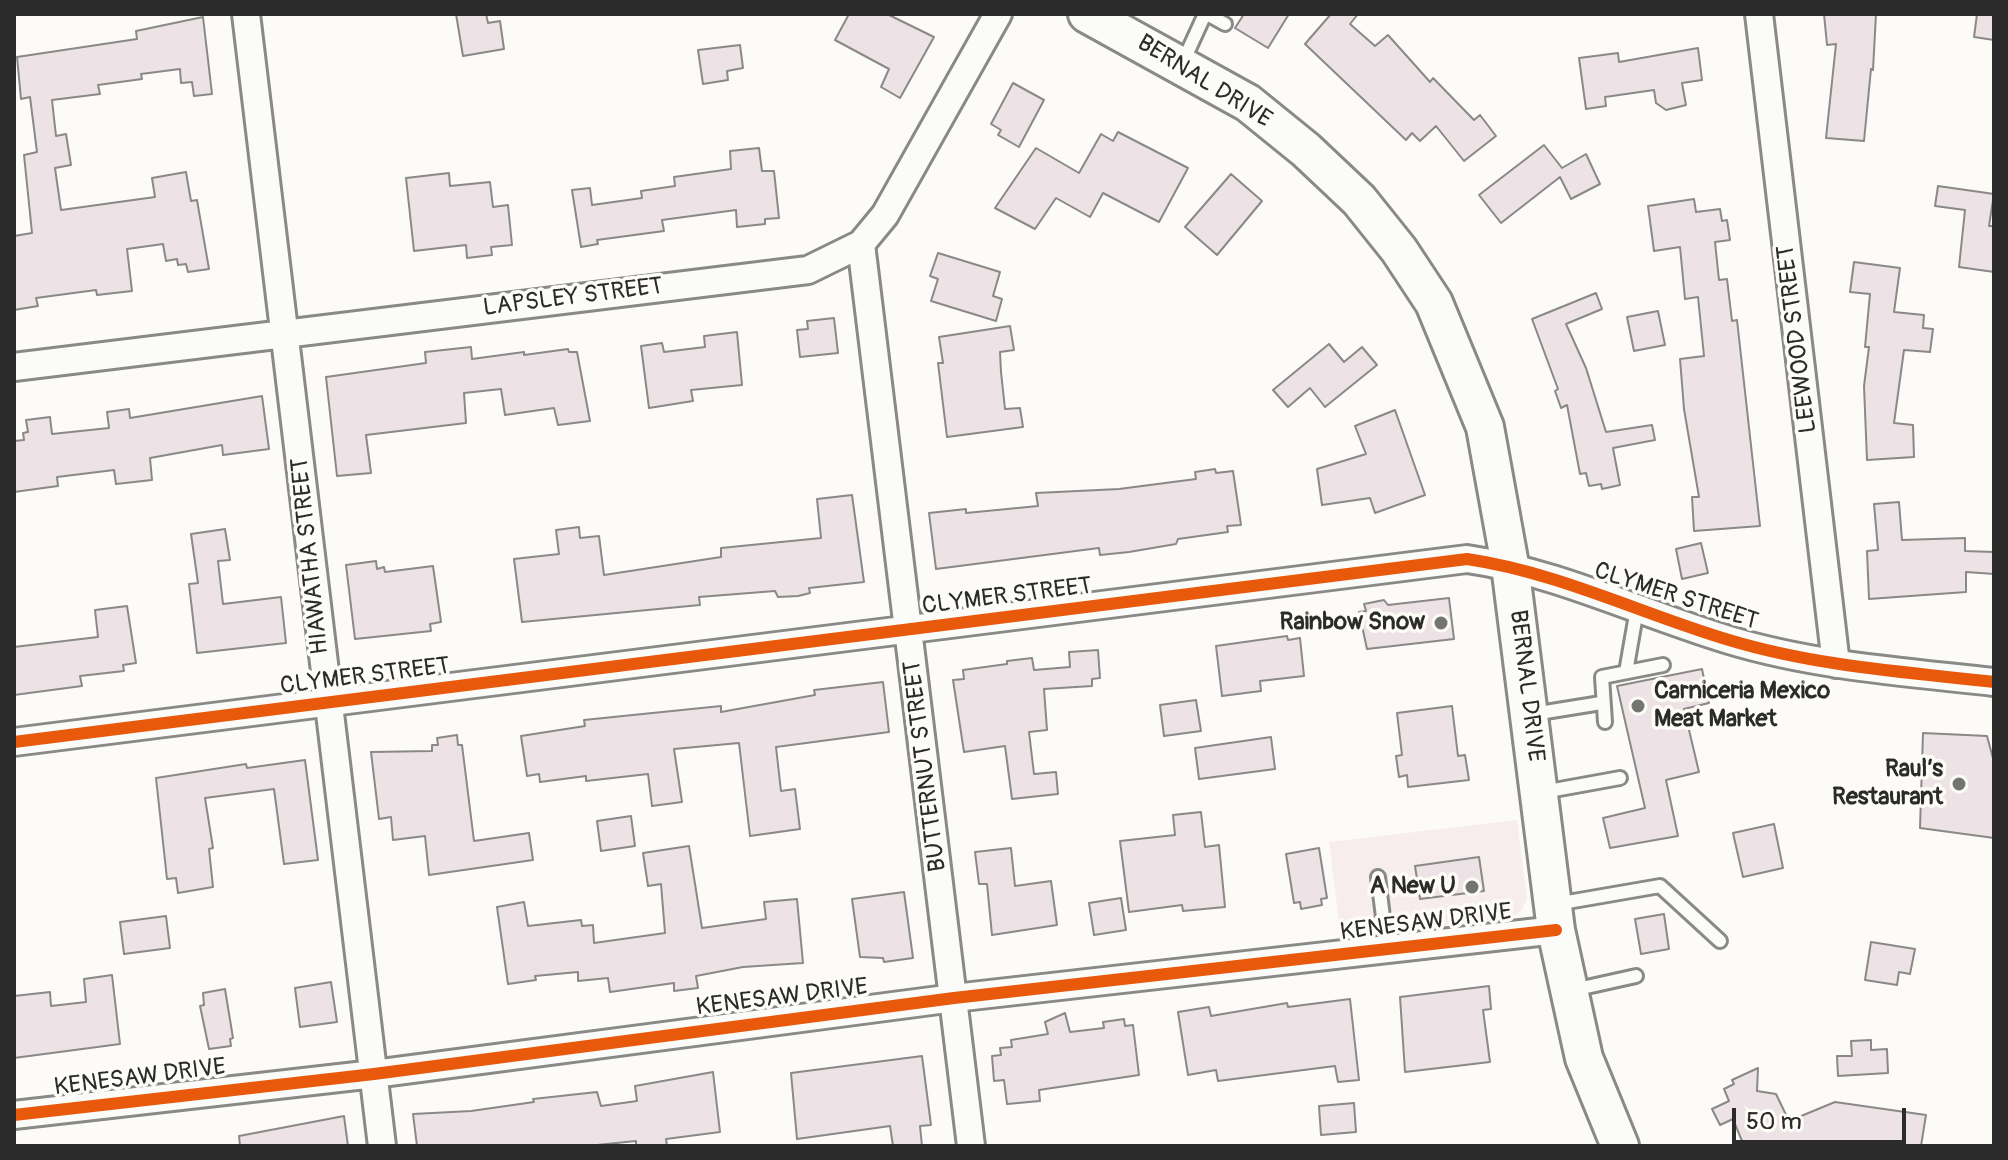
<!DOCTYPE html>
<meta charset="utf-8">
<style>
body{margin:0}
#map{position:relative;width:2008px;height:1160px;overflow:hidden;background:#fcfbf8;font-family:Pangolin,sans-serif}
canvas{display:block}
.frame{position:absolute;inset:0;border:16px solid #2b2b2b;pointer-events:none}
.scale{position:absolute;left:1732px;top:1108px;width:174px;height:36px;box-sizing:border-box;border:4px solid #2b2b2b;border-top:0;padding-left:10px;font-size:24px;line-height:28px;white-space:nowrap;color:#2b2b2b;-webkit-text-stroke:6px #fdfcf7;paint-order:stroke}
</style>
<div id="map">
<canvas width="2008" height="1160"></canvas>
<div class="frame"></div>
<div class="scale">50 m</div>
</div>
<script>
const c = document.querySelector('canvas').getContext('2d');
c.lineJoin = 'round';
function fill(path, color) {
  c.fillStyle = color;
  c.fill(path, 'evenodd');
}
function trace(path, color, width, dash) {
  c.strokeStyle = color;
  c.lineWidth = width;
  c.lineCap = dash ? 'butt' : 'round';
  c.setLineDash(dash || []);
  c.stroke(path);
}
function label(font, color, halo, rows, align = 'center') {
  c.font = font + ' Pangolin,sans-serif';
  c.lineWidth = 7;
  c.setLineDash([]);
  c.textBaseline = 'middle';
  c.strokeStyle = halo;
  c.fillStyle = color;
  for (const [text, x, y, turn = 0] of rows) {
    c.save();
    c.translate(x, y);
    c.rotate((+turn || 0) * Math.PI / 180);
    c.textAlign = isNaN(turn) ? turn : align;
    if (halo) c.strokeText(text, 0, 0);
    c.fillText(text, 0, 0);
    c.restore();
  }
}
const built = new Path2D(`
 M1517,820L1527,898L1522,910L1511,918L1341,938L1329,842Z`);
const building = new Path2D(`
 M456,14H486L488,23L500,21L504,49L463,56Z
 M849,14H887L934,37L900,98L881,87L889,69L835,40Z
 M1244,14H1289L1268,48L1235,28Z
 M1331,14H1358L1350,24L1375,46L1388,35L1430,82L1433,78L1474,120L1480,115L1496,136L1464,161L1436,126L1420,141L1412,133L1406,140L1305,44Z
 M1824,14H1876L1873,70L1871,69L1864,141L1826,138L1836,44L1827,45Z
 M1977,14H1994V40L1974,37Z
 M203,17L212,94L194,96L192,82L181,83L180,69L141,74L142,79L98,85L100,94L52,100L56,136L66,134L71,165L55,168L61,210L155,197L152,178L186,172L191,201L197,200L209,269L188,272L186,264L178,265L177,259L166,261L163,244L127,249L132,291L97,295L96,290L36,298L38,306L14,310V236L32,233L24,155L37,152L30,97L21,99L17,57L137,39L136,31Z
 M740,45L743,68L727,71L728,80L703,84L698,50Z
 M1698,48L1702,80L1682,83L1686,105L1666,110L1656,103L1654,90L1605,97L1606,106L1586,109L1579,58L1618,53L1619,62Z
 M1013,83L1044,100L1019,147L998,135L1001,130L991,124Z
 M1118,132L1188,168L1159,222L1103,193L1090,217L1056,198L1035,229L995,208L1036,148L1079,173L1101,134L1113,141Z
 M1544,145L1562,168L1586,154L1600,184L1571,199L1560,177L1501,223L1479,195Z
 M759,148L762,171H774L779,218L765,219V224L737,227L736,210L662,220L664,231L597,240L598,244L581,247L572,190L590,188L592,205L642,198L641,191L675,186L674,177L731,169L730,151Z
 M449,173L450,186L490,182L493,207L508,205L512,245L491,247L492,255L467,258L466,245L414,251L406,178Z
 M1231,174L1262,201L1217,255L1185,227Z
 M1938,186L1994,194L1989,226H1994V272L1959,267L1965,210L1935,206Z
 M1694,199L1696,212L1720,209L1722,221L1727,220L1730,240L1715,242L1719,280L1727,279L1732,321L1737,320L1760,526L1694,531L1692,497H1699L1684,409L1680,359L1704,356L1698,297L1685,299L1680,247L1654,251L1648,206Z
 M938,253L1000,272L993,296L1002,299L996,321L931,301L938,279L930,276Z
 M1854,262L1900,268L1894,312L1924,315L1923,328L1933,329L1930,352L1904,350L1894,423L1913,425L1914,457L1867,460L1864,386L1869,347H1865L1870,294L1850,292Z
 M1596,293L1602,309L1566,324L1586,368L1606,432L1652,425L1655,440L1613,448L1620,485L1602,489L1601,484L1589,486L1586,473L1580,474L1567,405L1561,408L1555,391L1558,389L1532,319Z
 M1658,311L1665,345L1634,351L1627,317Z
 M834,318L838,353L800,357L797,330L808,329L807,321Z
 M1010,326L1014,350L1000,352L1001,372L1005,409L1020,408L1023,427L947,437L938,363H943L939,337Z
 M737,332L742,385L691,390L693,401L649,408L641,346L662,343L664,352L705,347L704,336Z
 M1329,344L1344,362L1362,347L1377,365L1325,407L1310,388L1288,407L1273,390Z
 M471,347L472,359L524,352V355L568,349L569,352H577L590,421L558,425L554,408L505,415L501,389L464,393L466,423L366,435L371,473L337,476L326,377L426,363L425,352Z
 M262,396L269,449L223,455L222,445L150,458L152,480L116,484L114,470L57,477L58,486L14,492V441L24,440L23,433L28,432L26,420L50,417L52,434L109,428L107,412L129,409L130,418Z
 M1395,410L1425,495L1375,513L1370,498L1322,505L1317,469L1366,454L1355,426Z
 M1215,469L1216,473L1233,471L1241,525L1227,526L1228,532L1178,539L1176,544L1129,552L1100,555L1099,548L936,569L929,513L966,509V513L1038,506L1036,493L1119,489L1196,479L1195,472Z
 M852,495L864,582L809,588L810,593L798,596L778,597L775,591L699,597L700,605L522,622L514,559L559,554L556,530L579,527L580,538L599,536L604,575L721,557V548L821,538L817,499Z
 M1899,502L1902,540L1965,538V551L1994,552V574L1966,572V592L1869,599L1867,551L1878,550L1874,504Z
 M225,529L230,560L218,561L223,604L281,597L286,643L197,653L189,584L198,583L191,534Z
 M1701,543L1708,573L1682,579L1676,549Z
 M376,561L377,569L384,567L385,572L433,566L441,622L430,624L431,631L355,639L346,565Z
 M1449,598L1454,639L1367,649L1359,612L1366,611L1364,604L1384,600L1388,605Z
 M127,606L136,663L123,665L124,671L80,676L82,686L14,695V647L98,637L95,610Z
 M1287,636L1288,640L1300,638L1304,676L1260,681L1261,691L1222,696L1216,646Z
 M1098,650L1100,678L1092,679V686L1044,689L1047,730L1029,732L1034,774L1056,772L1058,794L1012,799L1005,746L964,752L953,680L964,679L963,670L1007,664V661L1032,658L1034,670L1070,667L1069,652Z
 M1702,669L1709,703L1684,709L1699,772L1666,780L1678,836L1610,848L1603,818L1645,808L1617,686Z
 M883,682L889,732L776,747L781,791L795,789L800,829L750,836L739,743L674,749L682,802L652,806L648,774L586,781V776L540,782L539,774L527,776L521,736L585,726L584,720L721,706V712L815,695L814,690Z
 M1196,700L1201,731L1164,736L1160,705Z
 M1452,706L1458,756L1465,755L1469,780L1408,787L1407,775L1399,777L1396,756L1402,755L1397,713Z
 M1923,733L1987,736L1994,762V838L1920,828Z
 M457,735L458,745H462L474,841L529,833L533,860L429,875L425,836L393,840L391,817L379,819L371,752L432,751V745H438L437,738Z
 M1271,737L1275,769L1199,779L1195,748Z
 M305,760L318,860L284,864L274,789L205,798L213,848L209,849L213,887L178,893L176,878L167,879L156,778L246,764L247,768Z
 M1201,812L1205,847L1219,845L1225,907L1183,911L1182,905L1129,912L1120,841L1175,835L1173,815Z
 M631,816L635,846L601,851L597,821Z
 M1774,824L1783,868L1743,877L1733,833Z
 M689,846L702,928L766,919L764,902L797,899L803,963L743,967L696,976L698,988L674,991V983L610,992L608,978L578,981V972L535,976L536,980L508,984L497,907L524,902L528,926L581,920L582,926L593,925L594,943L665,933L661,884L648,886L643,853Z
 M1011,848L1015,886L1051,881L1057,925L992,935L987,884H979L975,852Z
 M1319,848L1327,898L1321,899L1322,905L1301,909L1300,902L1294,903L1286,854Z
 M1479,857L1484,891L1420,899L1415,866Z
 M904,892L913,958L884,962L883,958L860,957L852,899Z
 M1121,898L1126,930L1094,935L1089,903Z
 M1664,914L1669,949L1641,954L1635,919Z
 M166,916L170,948L124,954L120,922Z
 M1871,942L1915,949L1910,974L1899,972L1897,985L1865,980Z
 M112,975L120,1044L14,1058V996L50,992L51,1006L86,1002L84,979Z
 M331,982L337,1022L300,1027L295,988Z
 M1489,986L1491,1009L1483,1010L1490,1062L1405,1072L1400,997Z
 M225,989L233,1038L230,1039L231,1046L209,1049L200,1006L204,1005L203,993Z
 M1350,999L1359,1080L1338,1082L1335,1066L1218,1081L1216,1070L1188,1075L1178,1012L1209,1007L1211,1016L1287,1003L1288,1007Z
 M1065,1013L1070,1032L1104,1028L1103,1022L1124,1019L1125,1026L1133,1025L1139,1075L1039,1090L1040,1101L1007,1104L1004,1080L994,1081L992,1056L1001,1055L1000,1048L1012,1047L1011,1040L1048,1034L1045,1022Z
 M1871,1040V1050L1887,1049L1888,1073L1838,1076L1837,1056H1852L1851,1041Z
 M922,1056L931,1125L920,1126L922,1146H893L890,1126L797,1139L791,1073Z
 M1758,1068L1757,1091L1776,1094L1789,1121L1835,1102L1926,1115L1921,1146H1744L1733,1119L1720,1125L1712,1109L1729,1101L1724,1089L1734,1084L1732,1080Z
 M713,1072L720,1132L666,1139L667,1146H636V1141L587,1146H417L413,1114L471,1111L534,1102L533,1099L597,1092L601,1106L637,1101L635,1086Z
 M1354,1103L1356,1132L1321,1135L1319,1106Z
 M344,1116L348,1146H240L239,1136Z`);
const lane = new Path2D(`
 M1207,14L1225,24
 M1183,62L1205,14
 M1626,672L1637,609
 M1533,714L1601,703
 M1605,722L1602,677L1663,665
 M1543,792L1620,778
 M1378,877L1387,949
 M1556,904L1660,886L1720,941
 M1573,990L1636,976`);
const street = new Path2D(`
 M246,14L382,1146
 M1759,14L1836,664
 M861,244L971,1146
 M14,367L808,270L861,244L885,215L998,14
 M14,742L1467,559C1557,572 1642,614 1729,640C1815,666 1905,672 1994,682
 M14,1115L374,1074L954,998L1556,930`);
const secondary = new Path2D(`
 M1087,14L1248,103L1306,150L1359,200L1399,250L1434,303L1485,427L1510,565L1556,930L1584,1058L1620,1146`);
const cycleway = new Path2D(`
 M14,742L1467,559C1557,572 1642,614 1729,640C1815,666 1905,672 1994,682
 M14,1115L374,1074L954,998L1556,930`);
const markers = [
 [1441,623,8,"#747473"],
 [1638,706,8,"#747473"],
 [1959,784,8,"#747473"],
 [1472,887,8,"#747473"]
];
const streetNames = [
 ["BERNAL DRIVE",1204,82,32],
 ["LAPSLEY STREET",573,298,-7],
 ["LEEWOOD STREET",1798,339,-97],
 ["HIAWATHA STREET",311,556,-96],
 ["CLYMER STREET",1007,597,-7],
 ["CLYMER STREET",1676,597,18],
 ["CLYMER STREET",365,677,-7],
 ["BERNAL DRIVE",1526,686,83],
 ["BUTTERNUT STREET",926,766,-97],
 ["KENESAW DRIVE",1426,923,-7],
 ["KENESAW DRIVE",782,998,-7],
 ["KENESAW DRIVE",140,1078,-7]
];
const poiNames = [
 ["Rainbow Snow",1425,623],
 ["Carniceria Mexico",1654,692,"left"],
 ["Meat Market",1654,720,"left"],
 ["Raul’s",1943,770],
 ["Restaurant",1943,798],
 ["A New U",1456,887]
];
fill(built, '#f7eded');
fill(building, '#ede2e5');
trace(building, '#898987', 2);
trace(lane, '#898987', 18);
trace(street, '#898987', 32);
trace(secondary, '#898987', 42);
trace(lane, '#fbfbf9', 12);
trace(street, '#fbfbf9', 26);
trace(secondary, '#fbfbf9', 36);
trace(cycleway, '#e8590c', 12);
for (const [x, y, r, color] of markers) {
  const dot = new Path2D();
  dot.arc(x, y, r, 0, 2 * Math.PI);
  c.fillStyle = color;
  c.fill(dot);
  trace(dot, '#fdfcf7', 3);
}
label('24px', '#2b2b2b', '#fdfcf7', streetNames);
label('bold 24px', '#2b2b2b', '#fdfcf7', poiNames, 'right');
</script>
